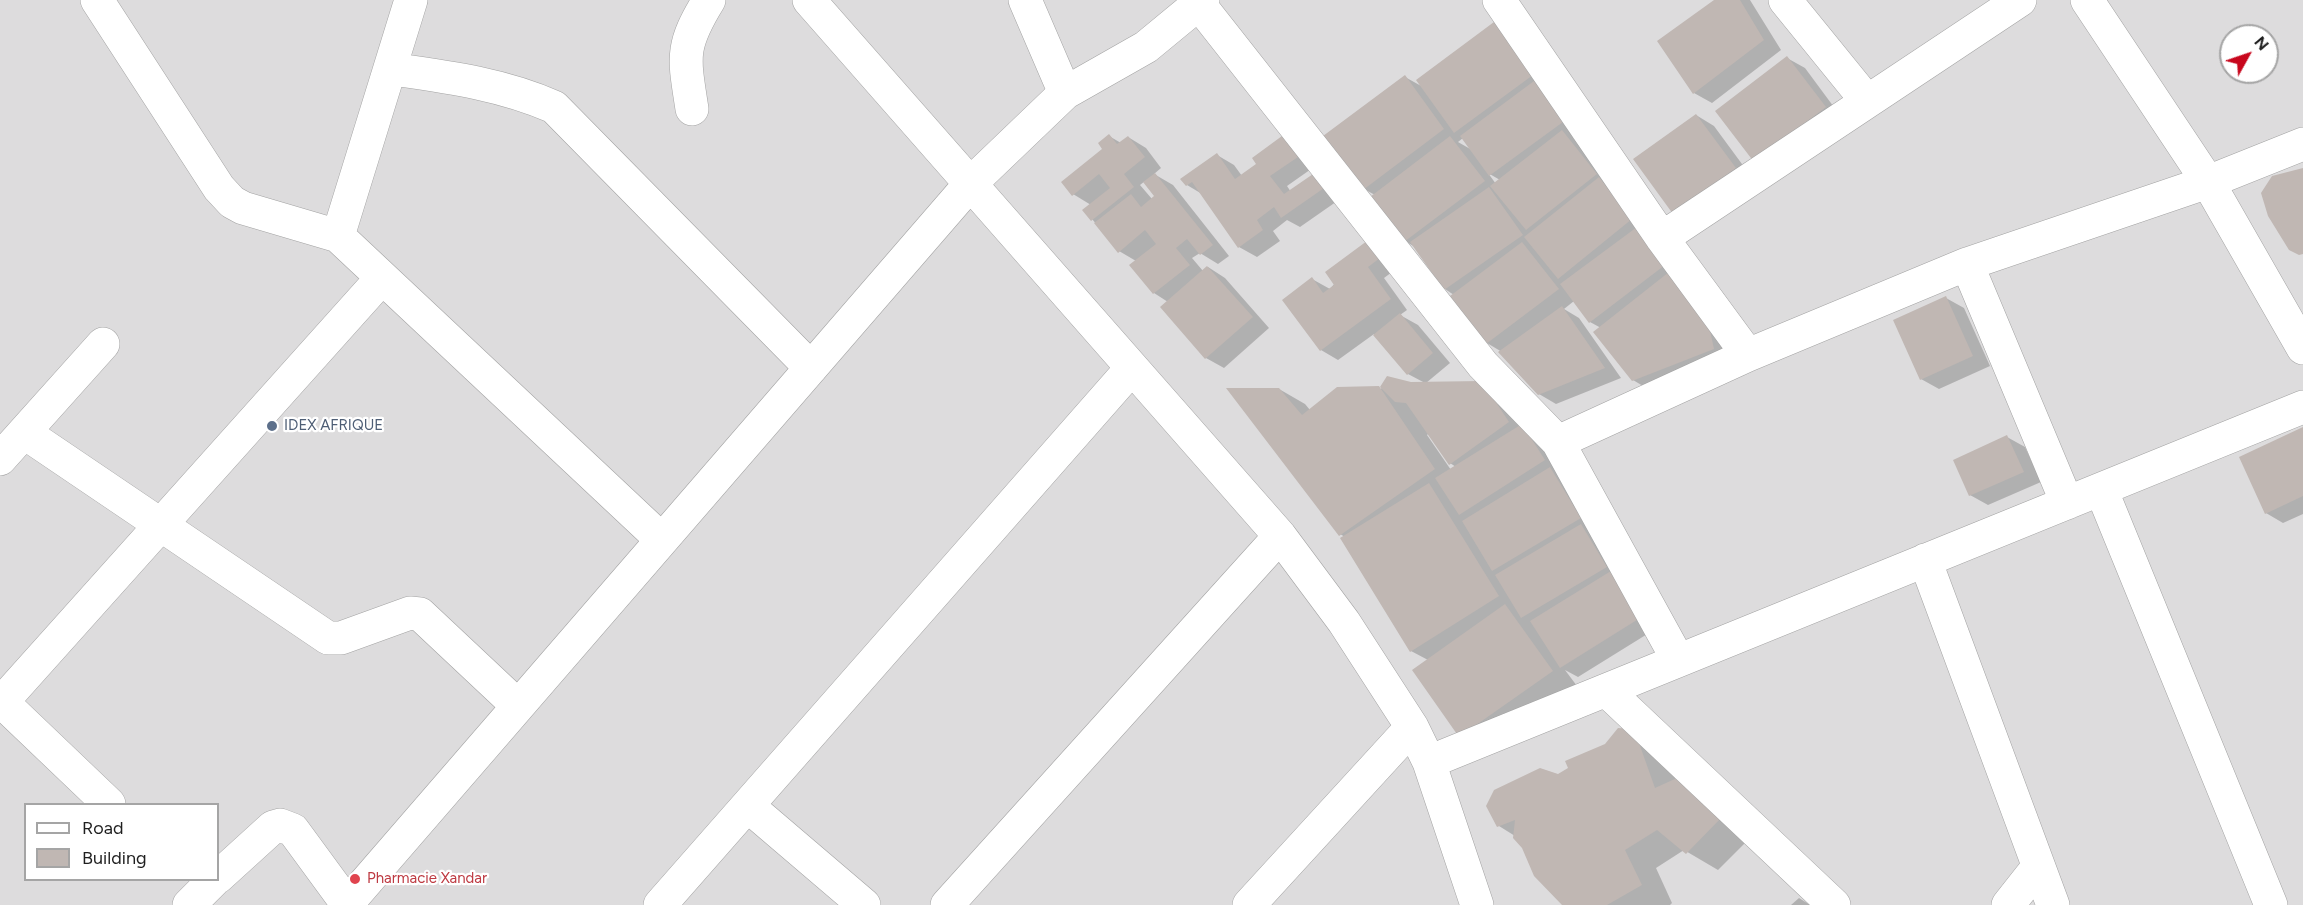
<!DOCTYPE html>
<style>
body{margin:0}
#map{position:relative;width:2303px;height:905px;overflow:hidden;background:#f0ebe6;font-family:Figtree,sans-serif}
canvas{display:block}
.legend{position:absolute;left:24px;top:803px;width:195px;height:78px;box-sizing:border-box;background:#fff;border:2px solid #a5a5a5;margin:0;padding:8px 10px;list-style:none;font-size:18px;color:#1f1f1f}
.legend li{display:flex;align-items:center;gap:12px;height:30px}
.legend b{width:30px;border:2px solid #a5a5a5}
.north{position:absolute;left:2219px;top:24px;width:60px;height:60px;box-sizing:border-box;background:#fff;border:2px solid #a5a5a5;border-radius:50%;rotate:50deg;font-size:16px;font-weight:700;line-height:24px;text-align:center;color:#1f1f1f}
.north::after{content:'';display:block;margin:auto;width:21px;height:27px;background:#c8071d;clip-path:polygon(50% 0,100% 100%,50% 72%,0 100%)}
</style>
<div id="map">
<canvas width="2303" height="905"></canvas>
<ul class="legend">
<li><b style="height:8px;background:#fff"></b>Road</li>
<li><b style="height:16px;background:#c0b7b3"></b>Building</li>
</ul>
<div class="north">N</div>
</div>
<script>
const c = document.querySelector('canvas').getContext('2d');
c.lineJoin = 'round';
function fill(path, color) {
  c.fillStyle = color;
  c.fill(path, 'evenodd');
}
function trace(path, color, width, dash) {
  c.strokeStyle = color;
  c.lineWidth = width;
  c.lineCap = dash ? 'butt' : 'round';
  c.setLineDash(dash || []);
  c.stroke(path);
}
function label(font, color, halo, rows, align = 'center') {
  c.font = font + ' Figtree,sans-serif';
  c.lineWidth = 4.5;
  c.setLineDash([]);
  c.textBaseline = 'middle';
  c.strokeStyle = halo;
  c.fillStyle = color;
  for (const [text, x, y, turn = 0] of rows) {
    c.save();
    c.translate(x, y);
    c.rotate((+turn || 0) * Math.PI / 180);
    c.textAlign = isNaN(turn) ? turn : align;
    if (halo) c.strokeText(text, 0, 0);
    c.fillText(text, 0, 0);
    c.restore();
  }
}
const residential = new Path2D(`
 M0,0H2303V905H0ZM2231,36H2267V72H2231ZM26,804H218V880H26Z`);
const shadow = new Path2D(`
 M1717,0H1750L1781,50L1712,103L1694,93Z
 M1494,24L1580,132L1573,138L1580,142L1739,363L1658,395L1633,380L1601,328L1590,322L1574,301L1564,309L1579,318L1621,378L1556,404L1539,394L1502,352L1487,343L1452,296L1454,295L1445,289L1415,247L1405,241L1375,195L1364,189L1405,77L1423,87ZM1463,138L1472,150L1458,142ZM1488,173L1500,180L1496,184Z
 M1787,58L1805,68L1842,118L1772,171Z
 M1696,115L1714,126L1753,179L1692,223Z
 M1109,136L1121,143L1128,137L1146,148L1161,168L1154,174L1173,185L1229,256L1218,264L1200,253L1192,258L1203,271L1208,267L1225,278L1269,328L1224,368L1206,358L1168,302L1154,293L1136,261L1119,251L1092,219L1091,205L1073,194L1104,149ZM1145,181L1156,196L1152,199L1140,185Z
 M1283,137L1314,167L1287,186L1291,192L1316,174L1343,197L1300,227L1287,220L1273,231L1280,241L1257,257L1239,247L1202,194L1187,185L1217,155L1234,165L1242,176L1258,164Z
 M1371,240L1400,266L1384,278L1407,310L1400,315L1418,325L1450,363L1426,383L1482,382L1539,436L1657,628L1578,677L1565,670L1577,686L1486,750L1428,660L1411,651L1345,537L1340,534L1279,389L1305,404L1310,410L1381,389L1387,378L1410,384L1425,383L1408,374L1374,334L1338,360L1321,350L1312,279L1330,289ZM1429,433L1450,463L1456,467L1451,470L1427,435Z
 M1946,298L1964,308L1990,366L1939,389L1921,379Z
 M2303,429V514L2283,523L2266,513Z
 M2007,437L2025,447L2041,482L1988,505L1970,495Z
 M1619,729L1665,749L1676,780L1753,835L1718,870L1684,850L1656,868L1672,903L1670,905H1564L1515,836L1499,826L1487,806L1558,776L1606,745Z
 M1799,898L1810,905H1791Z`);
const building = new Path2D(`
 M1714,0H1740L1764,40L1693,94L1657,41Z
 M1494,22L1533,75L1454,133L1416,80Z
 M1787,56L1826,107L1754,162L1715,111Z
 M1405,75L1444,129L1363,190L1323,136Z
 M1534,81L1563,122L1489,176L1460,136Z
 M1696,114L1736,168L1673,214L1633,159Z
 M1562,130L1597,174L1526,230L1490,186Z
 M1109,134L1117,144L1128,136L1145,157L1124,174L1134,187L1091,221L1082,210L1110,188L1099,174L1072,196L1061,182L1102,149L1098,143Z
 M1282,136L1298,157L1270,176L1284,194L1316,172L1327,186L1281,218L1274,207L1257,220L1263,230L1238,248L1192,182L1186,186L1180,179L1217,153L1235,179L1256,164L1252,158Z
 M1450,136L1485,181L1404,242L1370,197Z
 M2303,168V254L2299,255L2289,250L2268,216L2261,193L2272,176Z
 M1155,173L1213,245L1200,255L1187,239L1176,248L1190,265L1153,294L1129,265L1156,244L1145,230L1118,253L1094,223L1131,194L1141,207L1154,196L1143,182Z
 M1599,177L1632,219L1558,279L1524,237Z
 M1489,187L1523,235L1444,290L1410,242Z
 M1637,227L1665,265L1589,323L1560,284Z
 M1371,238L1384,255L1368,267L1391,299L1320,351L1282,300L1312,277L1323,293L1334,285L1325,272Z
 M1522,242L1559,289L1486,344L1450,296Z
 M1207,266L1253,317L1205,359L1160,307Z
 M1669,272L1708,321L1714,349L1632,381L1593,332Z
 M1946,296L1973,356L1920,380L1893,320Z
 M1562,306L1605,368L1538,395L1498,352Z
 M1400,313L1433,353L1407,375L1373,335Z
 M1387,376L1411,382L1482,381L1509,422L1449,465L1406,403L1395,402L1380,387Z
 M1379,386L1435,469L1339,536L1226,388H1279L1302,415L1337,387Z
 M1522,424L1545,460L1459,515L1435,478Z
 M2303,427V496L2265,514L2239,457Z
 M2007,435L2024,472L1969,496L1953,460Z
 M1550,467L1581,518L1492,571L1462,521Z
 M1429,483L1499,596L1410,652L1340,538Z
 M1581,524L1607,567L1521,618L1495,575Z
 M1611,571L1640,618L1560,668L1530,621Z
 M1505,604L1553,671L1459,737L1412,670Z
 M1618,728L1634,729L1655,788L1677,778L1723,816L1686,854L1657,830L1625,850L1642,885L1607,905H1562L1534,876L1522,848L1513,838L1515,820L1497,827L1486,806L1494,790L1540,768L1558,774L1568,768L1565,761L1605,744Z`);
const minor = new Path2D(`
 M97,0L219,188L232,202L243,208L338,236L662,540
 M809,0L1280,536L1344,622L1412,727L1429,762L1477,905
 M1025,0L1065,93
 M1499,0L1662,238L1748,355
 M1785,0L1867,101
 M2087,0L2208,182L2303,348
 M1199,4L1483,365L1558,442L1678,660
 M392,69C448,77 502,84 554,107L811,368
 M692,109C684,57 680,47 709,0
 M338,236L411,0
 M1662,238L2020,0
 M1967,264L2067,503
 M25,433L328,638H341L410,613L420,614L518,706
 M1558,442L1748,355L1967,264L2208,182L2303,144
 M0,459L103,344
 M2101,489L2271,905
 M1925,560L2053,905
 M1606,690L1834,905
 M0,700L109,804
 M2,702L381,279
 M1429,762L2303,407
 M748,806L864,905
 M218,877L273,827L280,825L293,830L348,905
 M189,905L214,880
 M346,905L971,183L1065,93L1146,47L1203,0
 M660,905L1131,369
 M947,905L1280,536
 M1249,905L1412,727
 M2008,905L2038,867`);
const markers = [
 [272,426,6,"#5c6f8a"],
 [355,879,6,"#e0444e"]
];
const serviceNames = [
 ["IDEX AFRIQUE",284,426]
];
const healthNames = [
 ["Pharmacie Xandar",367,879]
];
fill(residential, '#dddcdd');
fill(shadow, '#0003');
fill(building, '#c0b7b3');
trace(minor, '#a3a3a3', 34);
trace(minor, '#fff', 33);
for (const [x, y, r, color] of markers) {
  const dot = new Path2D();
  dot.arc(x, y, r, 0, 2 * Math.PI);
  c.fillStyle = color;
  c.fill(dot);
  trace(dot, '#fff', 2);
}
label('15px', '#4e5e75', '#fff', serviceNames, 'left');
label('15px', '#be3a42', '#fff', healthNames, 'left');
</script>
